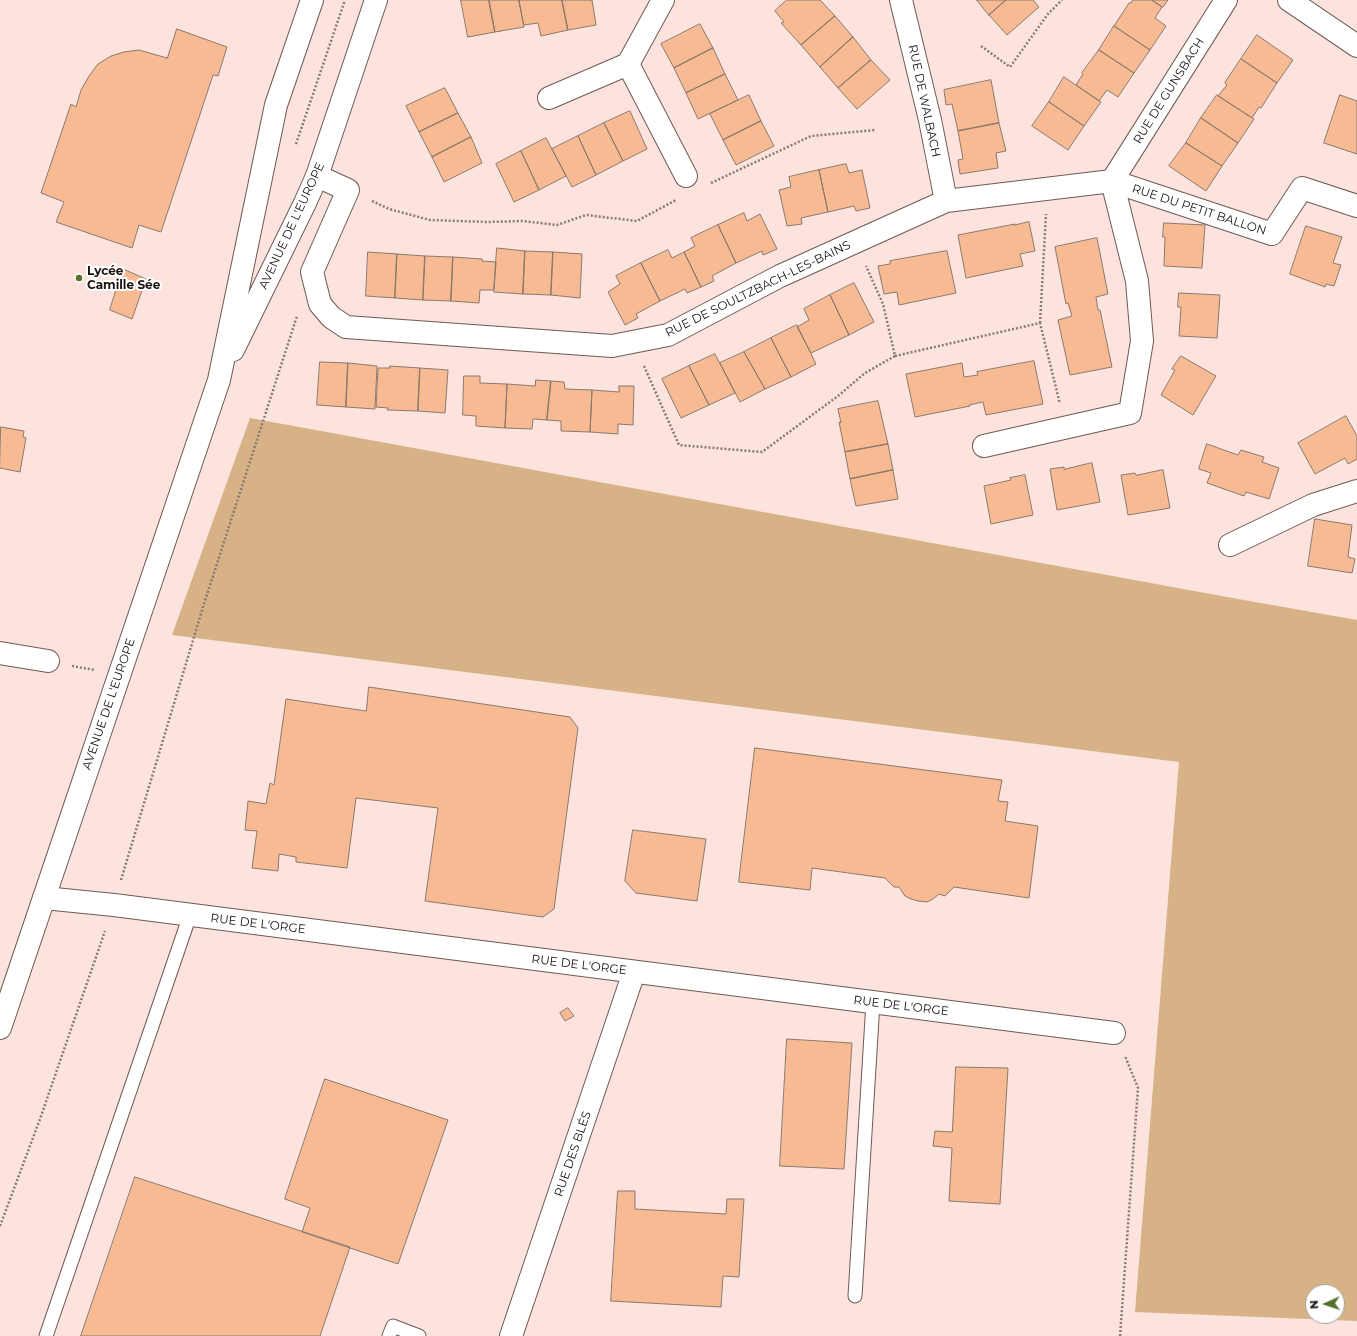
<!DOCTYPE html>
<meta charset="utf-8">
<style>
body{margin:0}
#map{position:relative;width:1357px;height:1336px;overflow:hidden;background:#fce3dd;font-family:Montserrat,sans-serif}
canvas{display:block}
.north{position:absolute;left:1305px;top:1284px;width:40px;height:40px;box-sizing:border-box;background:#fff;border:1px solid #a4a09f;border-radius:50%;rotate:267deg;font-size:11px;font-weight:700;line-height:16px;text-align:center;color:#1b1210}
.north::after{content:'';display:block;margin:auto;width:14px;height:18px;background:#547329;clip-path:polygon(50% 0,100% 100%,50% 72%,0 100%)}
</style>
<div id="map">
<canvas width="1357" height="1336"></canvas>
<div class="north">N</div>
</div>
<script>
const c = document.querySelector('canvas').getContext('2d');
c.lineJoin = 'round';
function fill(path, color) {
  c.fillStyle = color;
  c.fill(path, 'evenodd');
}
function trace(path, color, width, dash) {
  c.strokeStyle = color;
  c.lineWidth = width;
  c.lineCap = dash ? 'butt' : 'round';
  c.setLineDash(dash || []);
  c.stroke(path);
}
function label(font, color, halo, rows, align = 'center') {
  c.font = font + ' Montserrat,sans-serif';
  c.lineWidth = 4;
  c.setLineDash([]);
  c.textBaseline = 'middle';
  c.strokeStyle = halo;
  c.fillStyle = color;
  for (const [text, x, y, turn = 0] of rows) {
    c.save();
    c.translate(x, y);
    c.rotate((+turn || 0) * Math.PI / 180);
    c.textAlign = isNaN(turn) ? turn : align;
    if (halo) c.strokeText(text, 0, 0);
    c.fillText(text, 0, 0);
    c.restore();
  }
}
const green = new Path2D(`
 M250,418L1238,599L1357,620V1321L1135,1312L1179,762L172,635ZM1313,1292H1337V1316H1313Z`);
const building = new Path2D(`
 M461,0H489L495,32L468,37Z
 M489,0H519L524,27L495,32Z
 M519,0H562L568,30L541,36L538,23L524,25Z
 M562,0H592L596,25L568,30Z
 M787,0H820L835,16L801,45L781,23L784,22L775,11Z
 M977,0H1006L989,15Z
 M1006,0H1033L1039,7L1007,35L989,15Z
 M1133,0H1152L1162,7L1155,18L1166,26L1150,50L1114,26L1129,3H1131Z
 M1152,0H1168L1163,7Z
 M835,16L853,37L820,67L801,45Z
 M700,24L713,48L674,68L661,44Z
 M1114,26L1150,50L1134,73L1099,50Z
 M177,29L227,47L218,76L213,75L161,232L139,225L132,248L56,222L64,202L41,193L71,104L76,107L81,90L89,76L98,64L111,56L124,52L139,50L167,58Z
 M1257,35L1293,60L1277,83L1241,59Z
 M853,37L871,60L838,88L820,67Z
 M713,48L725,74L686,93L674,68Z
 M1099,50L1134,73L1118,97L1107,90L1099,101L1076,85L1083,74L1082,73Z
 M1241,59L1277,83L1261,108L1259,107L1252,118L1218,96L1227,85L1225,83Z
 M871,60L890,80L857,109L838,88Z
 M725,74L738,100L698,119L686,93Z
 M1064,77L1101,102L1084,126L1049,102Z
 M991,80L999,123L958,131L952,104L946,105L944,90Z
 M445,88L458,113L419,132L406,106Z
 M749,95L761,121L723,140L710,114Z
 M1217,95L1254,119L1238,143L1201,118Z
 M1340,95L1357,101V154L1324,143Z
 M1049,102L1084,126L1068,150L1032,126Z
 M630,111L647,149L623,161L604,123Z
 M458,113L471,137L432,157L419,132Z
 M1201,118L1238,143L1222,166L1186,143Z
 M761,121L774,146L736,165L723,140Z
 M604,123L623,161L596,175L578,136Z
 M999,123L1006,151L996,153L998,168L960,174L958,160L963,159L958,131Z
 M578,136L596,175L572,187L552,149Z
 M471,137L482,163L444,182L432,157Z
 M546,138L566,176L539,190L521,151Z
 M1186,143L1222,166L1206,191L1169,166Z
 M521,151L539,190L514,202L496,164Z
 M846,164L849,173L862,170L870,208L856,211L854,206L828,212L819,170Z
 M819,170L828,212L801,218L802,224L787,226L779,190L791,187L789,177Z
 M744,213L747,221L760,214L777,249L763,255L762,251L736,263L718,225Z
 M1029,222L1035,251L1020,254L1023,266L966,278L958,235L1015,224L1014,225Z
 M1164,223L1205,225L1202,268L1164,266L1165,237H1163Z
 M718,225L736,263L712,276L714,281L701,287L684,252L695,246L691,238Z
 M1306,226L1342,237L1333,263L1341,265L1334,286L1326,284L1325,287L1290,274Z
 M1097,238L1108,294L1096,297L1098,310H1100L1112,367L1070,375L1058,320L1072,316L1068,303L1066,304L1055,247Z
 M497,248L525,251L523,294L494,292Z
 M668,250L672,258L684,252L701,287L687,293L685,289L660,301L641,263Z
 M525,251L553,252L551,295L523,294Z
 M947,251L956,293L899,305L897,292L884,294L878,266L890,264V261Z
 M368,252L397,254L395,298L366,296Z
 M553,252L582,254L580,298L551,295Z
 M397,254L425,256L423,300L395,298Z
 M425,256L453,257L451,301L423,300Z
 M453,257L482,259V261L496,262L494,290H480L479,303L451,301Z
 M641,263L660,301L636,314L638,318L625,325L608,292L620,284L616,276Z
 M123,269L146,279L132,319L110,310Z
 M854,283L874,322L849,335L830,295Z
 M1179,293L1220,295L1217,338L1179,336L1181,307H1178Z
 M830,295L849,335L811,353L797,327L809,320L804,309Z
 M797,325L816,364L791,377L771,338Z
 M771,338L791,377L765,389L744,352Z
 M744,352L765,389L740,402L720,363Z
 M715,354L735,393L709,405L689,366Z
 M1181,356L1216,376L1193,415L1161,395L1175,370L1172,369Z
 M1034,361L1043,404L986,415L983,402L969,405L970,406L915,417L906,374L962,363L964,377L978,375L977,372Z
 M320,362L348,363L346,407L317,405Z
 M348,363L377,366L375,409L346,407Z
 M390,366L420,368L418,411L387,410L388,408L376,407L378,368H390Z
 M689,366L709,405L681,418L662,379Z
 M420,368L448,370L445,413L418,411Z
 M464,376H480V383L507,384L505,428L476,426V416L463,415Z
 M536,380L551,381L547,420L533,419L532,429L505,428L507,384L535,386Z
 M551,381L564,382L565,389L592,390L590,432L561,431V421L547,420Z
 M619,386H634L633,425L618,424V434L590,432L592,390L619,392Z
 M878,401L888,444L845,452L839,422L841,423L838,409Z
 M1346,416L1357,436V459L1348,464L1345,458L1315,474L1298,443Z
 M1,427L24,431L23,437L26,438L20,472L0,468Z
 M888,444L893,470L850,479L845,452Z
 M1207,444L1238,455L1241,450L1264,457L1262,462L1279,468L1269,499L1246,492L1244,496L1207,483L1211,473L1199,469Z
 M1092,463L1100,502L1057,510L1050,469L1064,467V469Z
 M893,470L898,499L856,506L850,479Z
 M1163,470L1170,508L1128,515L1121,475L1135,473L1136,475Z
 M1025,475L1033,515L991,524L984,486L1011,480L1010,478Z
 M1315,519L1352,525L1348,557L1355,559L1352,573L1308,566Z
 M369,687L570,717L578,728L554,909L543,917L425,901L438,808L356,798L347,868L296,862V857L279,854L278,871L252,868L257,831L245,830L248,801L266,804L270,783L274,785L286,699L366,711Z
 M755,748L1002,780L998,801L1008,802L1005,821L1038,826L1029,898L954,887L945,896L939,894L933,899L927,902L918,901L911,899L905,896L899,887H894L885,878L812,868L810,890L739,882Z
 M633,830L706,839L697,901L636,893L625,881Z
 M568,1008L574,1016L565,1021L560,1013Z
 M787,1039L852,1043L844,1169L780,1166Z
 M956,1067L1008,1068L1000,1204L949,1201L952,1148L933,1146L935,1131L952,1132Z
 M325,1079L448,1120L398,1264L302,1232L310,1208L285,1199Z
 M135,1177L350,1247L320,1336H81Z
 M618,1191H635V1209L726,1214L727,1199H744L739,1277L723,1276L721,1307L611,1301Z`);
const path = new Path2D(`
 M981,46L1010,67L1048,14L1062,0
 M296,144L345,0
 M711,183L811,136L875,130
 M372,201L389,209L430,220L488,222L523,221L557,225L586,215L637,221L676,200
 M1040,323L1046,214
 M895,356L1040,323L1060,404
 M644,366L679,445L762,452L838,396L865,373L895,356L883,304L866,266
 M72,666L95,670
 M121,880L203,607L297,316
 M0,1226L40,1119L105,931
 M1120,1336L1138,1088L1125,1056`);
const service = new Path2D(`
 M855,1296L873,1002
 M46,1336L190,915
 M389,1336L393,1326L419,1336`);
const minor = new Path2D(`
 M901,0L930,120L946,201
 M1289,0L1357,46
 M628,64L686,176
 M549,98L628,64L663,0
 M317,176L348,190L312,272L320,304L331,317L346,327L612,346L668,335L780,276L946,201L1112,181L1272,234L1302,188L1357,206
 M1112,181L1226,0
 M984,446L1130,413L1142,341L1137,281L1112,181
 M1230,545L1313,505L1357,491
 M0,653L48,661
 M44,898L114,905L1114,1033
 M511,1336L634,972`);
const secondary = new Path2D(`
 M233,350L305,203L317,176L376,0
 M0,1028L219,380L276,105L312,0`);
const markers = [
 [79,278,4,"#547329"]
];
const streetNames = [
 ["RUE DE GUNSBACH",1169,91,-58],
 ["RUE DE WALBACH",924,101,78],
 ["RUE DU PETIT BALLON",1199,210,18],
 ["AVENUE DE L'EUROPE",292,226,-65],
 ["RUE DE SOULTZBACH-LES-BAINS",758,289,-26],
 ["AVENUE DE L'EUROPE",109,704,-71],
 ["RUE DE L'ORGE",258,924,7],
 ["RUE DE L'ORGE",579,965,7],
 ["RUE DE L'ORGE",901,1006,7],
 ["RUE DES BLÉS",573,1154,-71]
];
const poiNames = [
 ["Lycée",87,271],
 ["Camille Sée",87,285]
];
fill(green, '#d6b286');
fill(building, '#f7ba93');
trace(building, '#8b796d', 1);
trace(service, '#6f5a54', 15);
trace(minor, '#6f5a54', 24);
trace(secondary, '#6f5a54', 24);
trace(path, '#897975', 2.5, [2, 2]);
trace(service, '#fff', 13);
trace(minor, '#fff', 22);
trace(secondary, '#fff', 22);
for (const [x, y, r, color] of markers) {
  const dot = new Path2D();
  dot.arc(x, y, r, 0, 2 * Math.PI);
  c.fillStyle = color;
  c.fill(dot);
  trace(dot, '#fff', 1.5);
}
label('12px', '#1b1210', '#fff', streetNames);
label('bold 12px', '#1b1210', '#fff', poiNames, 'left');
</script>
